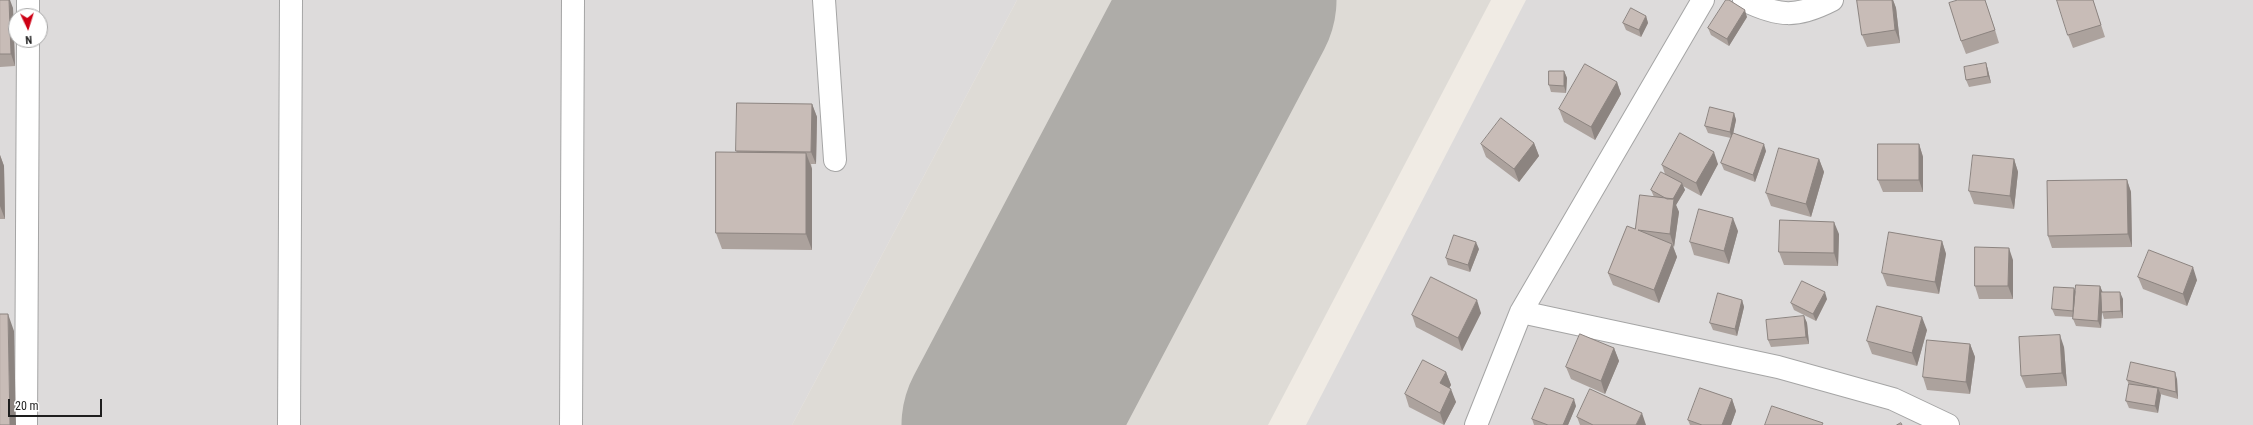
<!DOCTYPE html>
<style>
body{margin:0}
#map{position:relative;width:2253px;height:425px;overflow:hidden;background:#f0ebe4;font-family:"Roboto Condensed",sans-serif}
canvas{display:block}
.north{position:absolute;left:8px;top:8px;width:40px;height:40px;box-sizing:border-box;background:#fff;border:1px solid #a5a5a5;border-radius:50%;rotate:176deg;font-size:11px;font-weight:700;line-height:16px;text-align:center;color:#1e1e1e}
.north::after{content:'';display:block;margin:auto;width:14px;height:18px;background:#cd0014;clip-path:polygon(50% 0,100% 100%,50% 72%,0 100%)}
.scale{position:absolute;left:8px;top:399px;width:94px;height:18px;box-sizing:border-box;border:2px solid #1e1e1e;border-top:0;padding-left:5px;font-size:12px;line-height:14px;white-space:nowrap;color:#1e1e1e;-webkit-text-stroke:3px #fff;paint-order:stroke}
</style>
<div id="map">
<canvas width="2253" height="425"></canvas>
<div class="north">N</div>
<div class="scale">20 m</div>
</div>
<script>
const c = document.querySelector('canvas').getContext('2d');
c.lineJoin = 'round';
function fill(path, color) {
  c.fillStyle = color;
  c.fill(path, 'evenodd');
}
function trace(path, color, width, dash) {
  c.strokeStyle = color;
  c.lineWidth = width;
  c.lineCap = dash ? 'butt' : 'round';
  c.setLineDash(dash || []);
  c.stroke(path);
}
const residential = new Path2D(`
 M0,0H1017L792,425H0ZM16,16H40V40H16Z
 M1526,0H2253V425H1306Z`);
const airport = new Path2D(`
 M1017,0H1491L1268,425H792Z`);
const runway = new Path2D(`
 M1007,425L1231,0`);
const street = new Path2D(`
 M824,0L835,160
 M1744,0C1779,17 1797,18 1832,0
 M28,16V0
 M1521,312L1778,367L1893,399L1948,425
 M26,425L28,40
 M289,425L291,0
 M571,425L573,0
 M1476,425L1521,312L1703,0`);
const wall = new Path2D(`
 M0,0L13,8L15,66L0,67Z
 M1857,0H1893L1896,8L1900,43L1867,47L1862,35Z
 M1985,0L1999,43L1966,54L1961,41Z
 M2093,0L2105,37L2073,48L2068,35Z
 M1646,16L1648,23L1641,37L1626,30L1623,23Z
 M1747,17L1729,46L1711,35L1708,28Z
 M1986,63L1988,70L1991,83L1969,87L1966,80Z
 M1564,71L1567,78L1566,93L1551,92L1549,85Z
 M1617,82L1621,94L1595,140L1564,122L1559,109Z
 M812,104L817,117L816,164H811L812,169V250L722,249L716,233L737,152L736,151Z
 M1734,113L1736,120L1733,133L1766,151L1755,182L1724,170L1721,163L1731,138L1708,133L1705,126Z
 M1534,143L1539,156L1519,182L1486,157L1481,144Z
 M1919,144L1923,157V192H1883L1878,180Z
 M0,155L4,166L5,219H0Z
 M1819,159L1824,172L1811,217L1771,206L1766,193Z
 M2014,159L2018,172L2014,209L1974,204L1969,191Z
 M1718,164L1701,196L1683,186L1685,190L1676,205L1679,212L1674,247L1673,246L1677,257L1659,303L1613,285L1608,273L1635,229L1654,197L1651,190L1665,174L1662,165Z
 M2127,180L2131,192L2132,247L2052,248L2048,236Z
 M1738,231L1729,264L1694,255L1690,242Z
 M1839,234L1838,266L1784,265L1779,252Z
 M1942,241L1946,254L1939,294L1887,286L1882,273Z
 M1479,249L1470,272L1448,265L1446,258Z
 M2013,260V299H1979L1975,286Z
 M2138,277L2197,280L2187,306L2143,289Z
 M2100,286L2102,292L2123,299V318L2104,319L2102,312L2101,328L2076,326L2073,319V317L2055,316L2052,309L2075,291Z
 M1827,299L1816,321L1794,310L1791,303Z
 M1742,300L1744,307L1737,336L1713,330L1710,323Z
 M1481,313L1462,351L1416,327L1412,315Z
 M1804,316L1807,323L1809,344L1771,347L1768,340Z
 M1927,330L1917,366L1872,354L1867,341Z
 M1970,344L1975,357L1970,394L1927,390L1923,377Z
 M2064,347L2067,386L2026,388L2021,376Z
 M1614,348L1619,361L1605,394L1571,379L1566,367Z
 M1446,372L1451,385L1449,388L1456,402L1444,425L1409,407L1405,394Z
 M2177,379L2178,399L2160,394L2158,413L2129,408L2126,401L2129,385L2127,380Z
 M1732,399L1736,411L1731,425H1690L1688,420Z
 M1576,406L1568,425H1534L1532,419Z
 M1577,417L1646,425H1580Z`);
const shadedWall = new Path2D(`
 M9,0H10L13,8L15,66L11,54Z
 M1892,0H1893L1896,8L1900,43L1895,30Z
 M1985,0L1999,43L1995,30Z
 M1745,10L1747,17L1729,46L1727,39Z
 M1646,16L1648,23L1641,37L1639,30Z
 M1986,63L1988,70L1991,83L1988,76Z
 M1564,71L1567,78L1566,93L1564,86Z
 M1617,82L1621,94L1595,140L1591,127Z
 M812,104L817,117L816,164L811,152Z
 M1734,113L1736,120L1732,139L1730,132Z
 M1534,143L1539,156L1519,182L1514,169Z
 M1764,144L1766,151L1755,182L1753,175Z
 M1919,144L1923,157V192L1919,180Z
 M1714,152L1718,164L1701,196L1696,183Z
 M806,153L812,169V250L806,234Z
 M0,155L4,166L5,219L0,206Z
 M1819,159L1824,172L1811,217L1806,204Z
 M2014,159L2018,172L2014,209L2010,196Z
 M2127,180L2131,192L2132,247L2128,234Z
 M1682,183L1685,190L1676,205L1679,212L1674,247L1670,234L1672,201Z
 M1733,218L1738,231L1729,264L1724,251Z
 M1834,222L1839,234L1838,266L1834,253Z
 M1942,241L1946,254L1939,294L1935,282Z
 M1476,242L1479,249L1470,272L1468,265Z
 M1672,244L1677,257L1659,303L1654,290Z
 M2009,248L2013,260V299L2008,286Z
 M2193,267L2197,280L2187,306L2183,294Z
 M2100,286L2103,293L2101,328L2098,321Z
 M2074,288L2077,295L2075,318L2073,311Z
 M1825,292L1827,299L1816,321L1813,314Z
 M2120,292L2123,299V318L2121,311Z
 M1477,300L1481,313L1462,351L1458,338Z
 M1742,300L1744,307L1737,336L1735,329Z
 M8,314L14,331L16,425H10Z
 M1804,316L1807,323L1809,344L1806,337Z
 M1922,317L1927,330L1917,366L1912,353Z
 M2060,335L2064,347L2067,386L2062,373Z
 M1970,344L1975,357L1970,394L1966,382Z
 M1614,348L1619,361L1605,394L1601,381Z
 M1446,372L1451,385L1445,396L1440,383Z
 M2175,372L2177,379L2178,399L2176,392Z
 M2158,388L2161,395L2158,413L2155,406Z
 M1451,389L1456,402L1444,425L1440,413Z
 M1574,399L1576,406L1568,425H1563Z
 M1732,399L1736,411L1731,425H1722Z
 M1642,413L1646,425H1636Z`);
const building = new Path2D(`
 M0,0H9L11,54H0Z
 M1726,0H1729L1745,10L1727,39L1708,28Z
 M1857,0H1892L1895,30L1862,35Z
 M1958,0H1985L1995,30L1961,41L1949,3Z
 M2057,0H2093L2101,25L2068,35Z
 M1631,8L1646,16L1639,30L1623,23Z
 M1986,63L1988,76L1966,80L1964,67Z
 M1585,64L1617,82L1591,127L1559,109Z
 M1549,71H1564V86L1549,85Z
 M737,103L812,104L811,152L736,151Z
 M1710,107L1734,113L1730,132L1705,126Z
 M1501,118L1534,143L1514,169L1481,144Z
 M1680,133L1714,152L1696,183L1662,165Z
 M1733,133L1764,144L1753,175L1721,163Z
 M1878,144H1919V180H1878Z
 M1779,148L1819,159L1806,204L1766,193Z
 M716,152L806,153V234L716,233Z
 M1973,155L2014,159L2010,196L1969,191Z
 M1661,172L1682,183L1673,199H1667L1651,190Z
 M2127,180L2128,234L2048,236L2047,181Z
 M1640,195L1674,199L1670,234L1638,230L1672,244L1654,290L1608,273L1627,226L1635,229Z
 M1699,209L1733,218L1724,251L1690,242Z
 M1780,220L1834,222V253L1779,252Z
 M1889,232L1942,241L1935,282L1882,273Z
 M1454,235L1476,242L1468,265L1446,258Z
 M1975,247L2009,248L2008,286H1975Z
 M2149,250L2193,267L2183,294L2138,277Z
 M1431,277L1477,300L1458,338L1412,315Z
 M1802,281L1825,292L1813,314L1791,303Z
 M2076,285L2100,286L2098,321L2073,319Z
 M2054,287L2074,288L2073,311L2052,309Z
 M2101,292H2120L2121,311L2102,312Z
 M1718,293L1742,300L1735,329L1710,323Z
 M1877,306L1922,317L1912,353L1867,341Z
 M0,314H8L10,425H0Z
 M1804,316L1806,337L1768,340L1766,320Z
 M1580,334L1614,348L1601,381L1566,367Z
 M2060,335L2062,373L2021,376L2019,337Z
 M1927,340L1970,344L1966,382L1923,377Z
 M1423,360L1446,372L1440,383L1451,389L1440,413L1405,394Z
 M2131,362L2175,372L2176,392L2127,380Z
 M2129,384L2158,388L2155,406L2126,401Z
 M1545,388L1574,399L1563,425H1548L1532,419Z
 M1700,388L1732,399L1722,425H1702L1688,420Z
 M1590,389L1642,413L1636,425H1593L1577,417Z
 M1772,406L1823,423L1822,425H1765Z
 M1901,423L1902,425H1897Z`);
fill(residential, '#dddbdb');
fill(airport, '#dedbd6');
trace(runway, '#aeaca8', 211);
trace(street, '#a5a5a5', 24);
trace(street, '#fff', 22);
fill(wall, '#aca29d');
fill(shadedWall, '#8c8480');
fill(building, '#c8bcb7');
trace(building, '#8c8480', 1);
</script>
